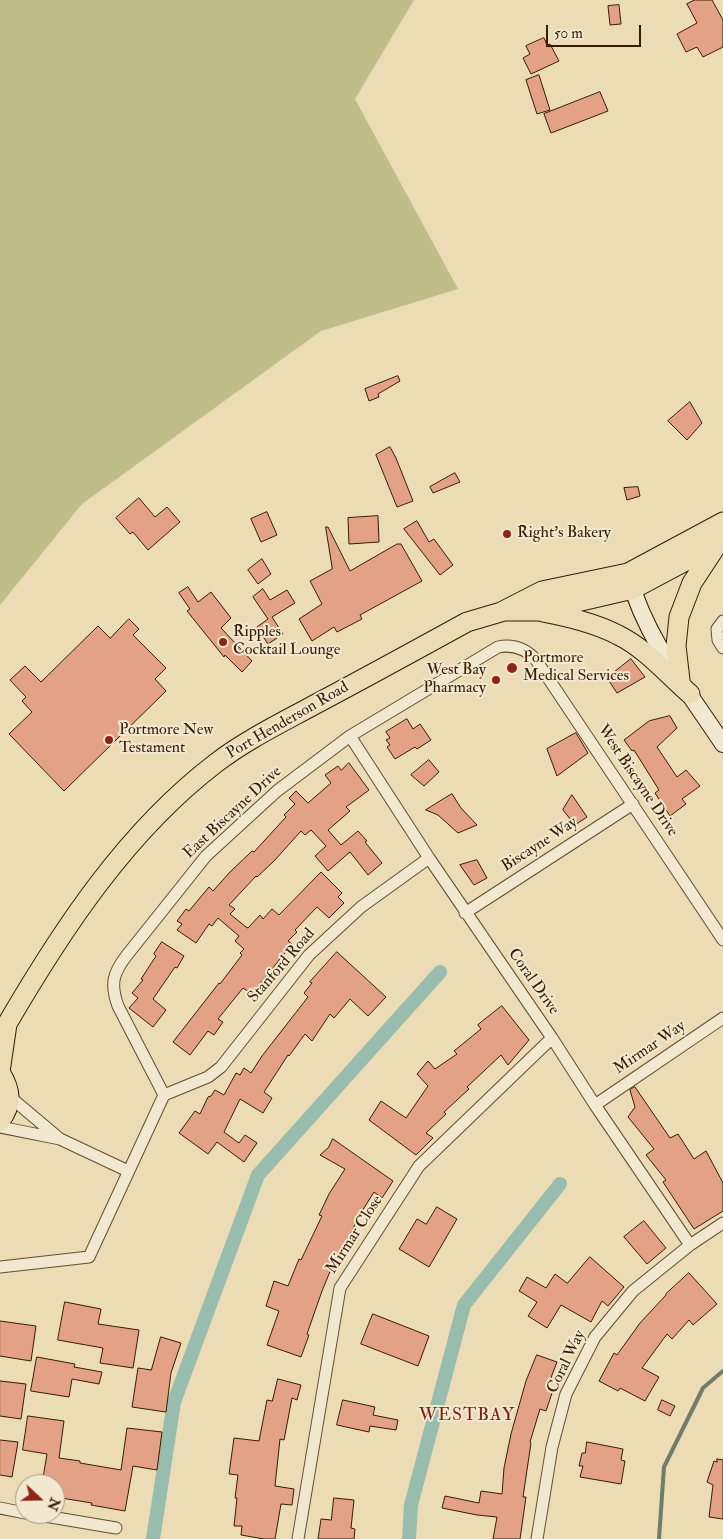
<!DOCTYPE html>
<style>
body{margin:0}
#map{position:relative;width:723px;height:1539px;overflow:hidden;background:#ebdcb6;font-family:"IM FELL Double Pica",serif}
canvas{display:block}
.north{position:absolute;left:15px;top:1474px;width:50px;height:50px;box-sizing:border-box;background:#f2e8d0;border:1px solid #a7967e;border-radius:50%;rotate:111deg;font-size:14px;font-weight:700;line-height:20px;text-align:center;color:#371b02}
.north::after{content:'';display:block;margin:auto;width:18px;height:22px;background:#8f2418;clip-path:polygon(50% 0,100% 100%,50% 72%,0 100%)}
.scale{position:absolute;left:546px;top:25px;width:95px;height:22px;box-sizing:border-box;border:2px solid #371b02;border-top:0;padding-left:6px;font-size:15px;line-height:18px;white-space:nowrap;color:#371b02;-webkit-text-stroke:4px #f2e8d0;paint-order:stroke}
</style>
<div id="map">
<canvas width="723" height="1539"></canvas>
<div class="north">N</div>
<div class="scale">50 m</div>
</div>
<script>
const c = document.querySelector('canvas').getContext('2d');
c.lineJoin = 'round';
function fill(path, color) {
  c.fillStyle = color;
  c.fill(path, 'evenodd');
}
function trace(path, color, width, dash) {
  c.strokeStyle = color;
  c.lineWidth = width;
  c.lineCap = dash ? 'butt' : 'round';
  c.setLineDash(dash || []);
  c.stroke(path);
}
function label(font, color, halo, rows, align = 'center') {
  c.font = font + ' "IM FELL Double Pica",serif';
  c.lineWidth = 4;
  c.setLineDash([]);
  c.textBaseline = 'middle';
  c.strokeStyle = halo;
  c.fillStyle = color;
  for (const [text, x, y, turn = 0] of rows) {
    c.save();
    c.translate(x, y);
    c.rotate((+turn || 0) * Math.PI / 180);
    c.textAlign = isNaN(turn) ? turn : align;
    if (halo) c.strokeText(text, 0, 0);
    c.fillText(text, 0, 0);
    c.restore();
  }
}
const green = new Path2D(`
 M0,0H414L355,99L458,289L321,331L82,504L0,605Z`);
const stream = new Path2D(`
 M659,1539L664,1467L703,1388L723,1371`);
const canal = new Path2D(`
 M153,1539L174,1402L258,1175L440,972
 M409,1539L411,1505L464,1305L560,1184`);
const building = new Path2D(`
 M695,0H712L723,20V47L703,57L697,47L686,52L677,34L697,23L687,4Z
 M619,5L621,24L610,25L608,6Z
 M544,38L547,45L550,44L559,61L531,74L523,58L530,54L526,46Z
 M539,75L550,110L537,114L526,80Z
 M600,92L608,111L551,133L544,114Z
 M398,376L400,381L378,394L379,397L369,401L365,389Z
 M690,402L702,423L687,440L668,421Z
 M390,447L396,458L413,501L397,507L376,455Z
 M455,473L460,482L433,493L430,487Z
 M638,487L640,496L627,500L624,488Z
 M139,498L155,517L167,507L180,522L148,550L133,532L130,534L116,518Z
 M267,512L277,535L261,542L251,519Z
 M378,516L379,542L349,544L348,518Z
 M417,521L429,542L434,539L453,565L440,575L404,529Z
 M326,527H328L350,571L397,544H401L422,581L360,615L362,619L337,632L334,627L312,641L299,619L322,604L310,581L332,569Z
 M262,559L271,574L258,584L248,570Z
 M188,587L198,602L211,592L231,618L221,628L252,661L242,672L225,655L224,657L187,611L190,609L179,593Z
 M263,589L270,600L287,590L295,603L272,617L283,634L268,644L257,627L268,619L253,597Z
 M129,619L139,629L133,635L166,668L155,679L166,691L64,791L9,734L32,712L22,701L26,697L10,680L25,666L41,682L98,626L110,638Z
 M631,659L645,677L617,693L607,678Z
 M670,716L677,728L657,747L677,777L686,770L700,786L682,799L686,804L670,816L655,793L659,790L634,750L632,751L624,740L649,721Z
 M407,719L413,729L420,724L431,740L417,749L415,747L395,759L387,747L390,745L386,740L390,738L386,732Z
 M576,733L588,753L557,776L547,749Z
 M429,760L439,772L424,786L411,775Z
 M349,763L369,790L346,807L350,811L328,830L341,845L358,831L367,841L365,842L382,863L368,875L350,852L328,871L315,856L326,846L311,830L305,835L301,831L274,861L257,877L256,876L229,905L235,909L230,914L246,927L248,928L260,915L263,919L272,909L279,915L321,872L342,893L338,897L344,903L329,918L317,907L295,930L297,932L288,941L292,944L252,994L243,988L218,1019L223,1022L214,1035L208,1031L190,1055L173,1042L219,983L220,984L242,955L240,953L244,949L235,941L239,936L218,918L212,926L209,924L196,943L177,930L182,924L177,921L186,909L189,911L209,887L213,891L230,872L252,851L254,852L286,817L284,815L295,804L289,798L296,791L308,803L331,783L325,775L338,766L341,770Z
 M452,794L461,808L477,825L458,833L438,815L426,810Z
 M572,795L587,817L575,825L563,810Z
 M477,860L487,878L474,885L460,865Z
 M162,942L184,956L177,968L175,967L153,999L166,1010L153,1027L129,1008L138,998L132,993L143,980L141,979L156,956L154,954Z
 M337,952L386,997L368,1016L350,999L334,1018L330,1014L312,1041L305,1034L289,1056L288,1055L264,1092L272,1098L263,1113L240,1099L224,1132L239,1143L245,1135L257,1143L244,1162L217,1142L208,1154L179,1133L195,1111L200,1114L208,1097L211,1096L215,1090L224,1095L236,1073L240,1075L244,1068L251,1073L262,1056L308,997L304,993L312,983L310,982Z
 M502,1006L529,1040L508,1065L501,1055L467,1087L469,1089L444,1112L446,1114L426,1133L433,1138L416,1155L369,1120L381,1101L406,1118L428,1086L417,1074L428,1061L435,1069L457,1054L454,1051L481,1029L478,1025Z
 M635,1087L670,1138L678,1134L694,1159L706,1151L723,1183V1211L694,1229L663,1182L666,1180L646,1155L654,1149L628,1117L635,1107L630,1090Z
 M333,1139L393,1181L382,1198L374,1192L359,1216L339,1259L336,1257L322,1291L307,1334L309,1335L301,1357L267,1345L279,1311L266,1306L274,1281L288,1286L299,1259L301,1260L322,1216L319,1215L329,1194L345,1169L320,1155L328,1148Z
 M437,1207L457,1219L429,1267L399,1249L417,1219L426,1224Z
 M644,1221L666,1248L647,1264L624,1237Z
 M590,1257L624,1287L608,1306L602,1301L591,1322L561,1305L547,1328L528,1316L537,1302L519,1291L527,1277L546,1288L555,1274L567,1283Z
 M689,1273L717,1304L693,1325L689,1320L672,1339L667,1334L642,1368L659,1377L645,1401L620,1388L618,1391L599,1381L614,1353L617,1355L640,1323L666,1295V1294Z
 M65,1302L101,1309L98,1324L139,1330L133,1368L100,1363L103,1348L58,1340Z
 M373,1314L429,1336L418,1366L361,1344Z
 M0,1321L36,1326L31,1361L0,1356Z
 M161,1337L181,1343L171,1373L166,1412L132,1407L138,1368L151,1370Z
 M537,1355L557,1362L547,1388L553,1390L546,1411L540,1409L530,1442L531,1443L523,1497H526L520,1539H493L497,1517L477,1515L442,1508L445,1496L479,1503L481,1491L502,1494L504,1468L511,1434L526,1381Z
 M37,1357L75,1364L74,1367L102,1372L99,1384L72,1379L69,1397L31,1391Z
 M278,1379L301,1385L297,1400L292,1398L284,1440L280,1439L275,1486L294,1489L292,1505L281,1504L275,1539H264L241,1535L242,1526H234L237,1498H235L238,1475L229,1474L234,1438L259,1441L267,1400L272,1401Z
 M0,1381L26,1384L21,1419L0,1416Z
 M343,1400L375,1407L373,1415L398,1420L396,1430L370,1426L369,1432L337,1425Z
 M662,1400L675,1406L670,1416L658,1410Z
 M28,1416L64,1421L59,1458L80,1461V1463L121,1470L127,1428L162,1432L157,1470L133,1466L125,1511L91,1505L92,1503L55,1497V1484H42L47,1454L23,1450Z
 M0,1440L18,1442L12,1477L0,1475Z
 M587,1442L623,1449L621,1460L625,1461L621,1484L580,1477L583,1466H579L582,1453H585Z
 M717,1459L723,1460V1519L709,1517L713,1485L707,1482L714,1461L717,1462Z
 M334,1498L354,1500L351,1528L355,1529L354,1539H318L321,1519L331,1520Z`);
const street = new Path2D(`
 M723,621L717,629L718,640L723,648
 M350,736L429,858L552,1038L595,1105L690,1245
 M465,913L633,804
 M164,1095L118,1006C110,984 113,973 127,955L206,856L277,791L350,736L498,647C513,644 526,649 536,660L723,940
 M164,1095L208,1077L221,1067L309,955L361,907L429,858
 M595,1105L723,1018
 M0,1127L60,1139L10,1097
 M60,1139L128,1171
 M0,1267L89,1257L164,1095
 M0,1508L25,1513
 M33,1514L116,1528
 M298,1539L340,1288L419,1166L552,1038
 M537,1539L552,1447L566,1394L595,1337L633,1291L690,1245L723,1223`);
const secondary = new Path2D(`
 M629,577C646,639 688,691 723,744`);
const primary = new Path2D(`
 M507,611H538L633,589L723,541
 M543,612C568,617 595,623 618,635C645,648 667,674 690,694
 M680,680L676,646L679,617L692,583L715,548
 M0,1032L7,1024C63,928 127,831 216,763C246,740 281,723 314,705C365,678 416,650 467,622L501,612L542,591L628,573L723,522
 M0,1072C11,1090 13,1104 0,1121
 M0,1072L7,1024`);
const markers = [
 [507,534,5,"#8f2418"],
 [223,642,5,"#8f2418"],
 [512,668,6,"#8f2418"],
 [496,680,5,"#8f2418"],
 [109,740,5,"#8f2418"]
];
const poiNames = [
 ["Right's Bakery",517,534],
 ["Ripples",233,633],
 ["Cocktail Lounge",233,651],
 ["Portmore",523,659],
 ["Medical Services",523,677],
 ["West Bay",486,671,"right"],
 ["Pharmacy",486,689,"right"],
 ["Portmore New",119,731],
 ["Testament",119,749]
];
const streetNames = [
 ["Port Henderson Road",288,721,-30],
 ["West Biscayne Drive",637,781,56],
 ["East Biscayne Drive",233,813,-43],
 ["Biscayne Way",540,845,-33],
 ["Stanford Road",282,966,-49],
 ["Coral Drive",533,982,55],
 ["Mirmar Way",650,1048,-34],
 ["Mirmar Close",355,1235,-57],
 ["Coral Way",567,1362,-64]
];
const neighbourhoodNames = [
 ["WESTBAY",467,1416]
];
fill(green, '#bfbe89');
trace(stream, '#717c69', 4);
trace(canal, '#98bcad', 14);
fill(building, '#e3a285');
trace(building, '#371b02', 1);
trace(street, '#644b2f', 13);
trace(secondary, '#371b02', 18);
trace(primary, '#371b02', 21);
trace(street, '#f2e8d0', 11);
trace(secondary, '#f2e8d0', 16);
trace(primary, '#ebdcb6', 19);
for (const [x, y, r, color] of markers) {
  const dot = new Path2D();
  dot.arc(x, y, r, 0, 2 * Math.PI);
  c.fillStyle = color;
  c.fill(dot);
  trace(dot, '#f2e8d0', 2);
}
label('16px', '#371b02', '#f2e8d0', poiNames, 'left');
label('16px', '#371b02', '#f2e8d0', streetNames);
c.letterSpacing = '1px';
label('18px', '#7a1f14', '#f2e8d0', neighbourhoodNames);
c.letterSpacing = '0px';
</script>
